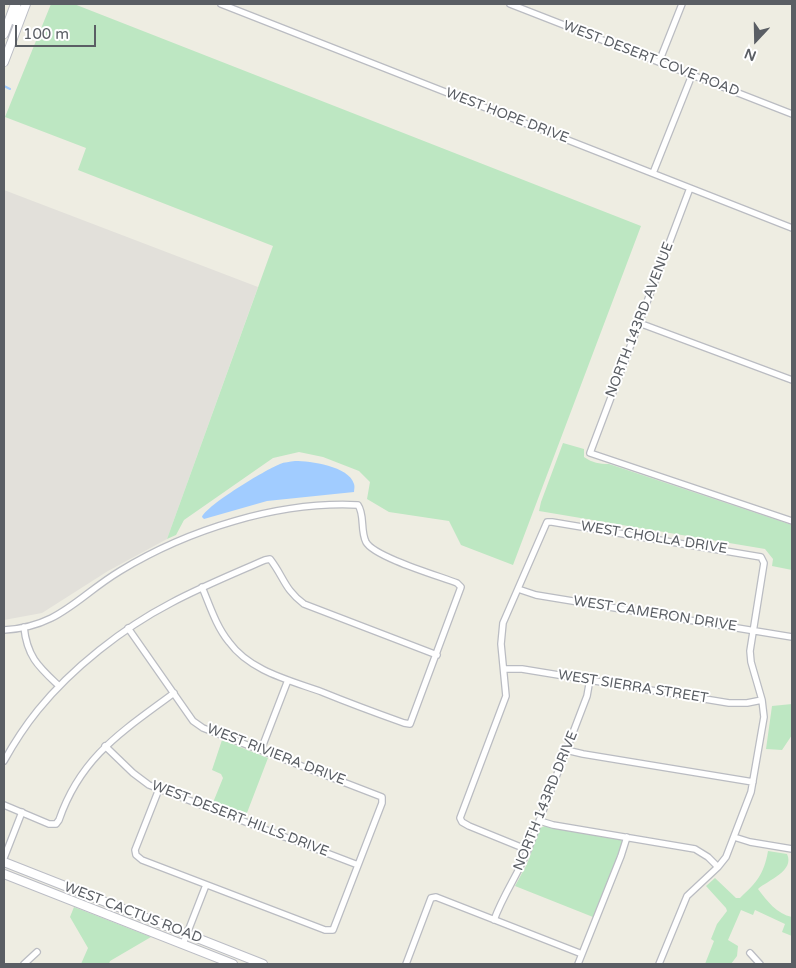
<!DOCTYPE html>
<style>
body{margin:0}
#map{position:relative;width:796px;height:968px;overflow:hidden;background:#eeede2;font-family:"Varela Round",sans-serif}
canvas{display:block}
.frame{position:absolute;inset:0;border:5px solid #5a5e64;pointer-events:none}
.north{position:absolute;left:731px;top:15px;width:50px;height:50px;-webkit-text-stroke:4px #fff;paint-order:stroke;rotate:201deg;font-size:14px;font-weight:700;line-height:20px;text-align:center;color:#5a5e64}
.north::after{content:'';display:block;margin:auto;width:18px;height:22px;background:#5a5e64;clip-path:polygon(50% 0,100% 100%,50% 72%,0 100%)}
.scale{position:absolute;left:15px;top:25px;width:81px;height:22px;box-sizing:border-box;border:2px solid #5a5e64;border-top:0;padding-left:6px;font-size:15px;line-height:18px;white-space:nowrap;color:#5a5e64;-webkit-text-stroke:4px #fff;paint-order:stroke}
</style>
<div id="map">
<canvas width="796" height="968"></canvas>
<div class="frame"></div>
<div class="north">N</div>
<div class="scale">100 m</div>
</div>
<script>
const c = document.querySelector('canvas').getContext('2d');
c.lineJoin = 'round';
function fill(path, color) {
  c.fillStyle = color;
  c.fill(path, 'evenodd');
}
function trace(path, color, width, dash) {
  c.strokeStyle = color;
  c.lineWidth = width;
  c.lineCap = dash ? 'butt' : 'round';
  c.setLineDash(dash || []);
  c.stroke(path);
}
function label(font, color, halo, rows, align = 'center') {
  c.font = font + ' "Varela Round",sans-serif';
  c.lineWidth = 4;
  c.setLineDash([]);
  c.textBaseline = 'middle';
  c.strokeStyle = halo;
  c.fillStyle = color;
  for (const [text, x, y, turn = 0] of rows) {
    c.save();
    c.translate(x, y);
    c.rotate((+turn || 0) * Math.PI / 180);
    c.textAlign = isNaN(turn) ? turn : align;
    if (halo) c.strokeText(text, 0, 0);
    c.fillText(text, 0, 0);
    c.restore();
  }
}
const industrial = new Path2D(`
 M4,190L258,287L167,539L108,571L42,613L4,620Z`);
const green = new Path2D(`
 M51,4H74L641,226L513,565L461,545L449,521L389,512L367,499L370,482L359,471L323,457L299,452L273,458L184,520L176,535L167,539L273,246L78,170L86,148L5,117Z
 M563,443L584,449V457C593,463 599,464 609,464L792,525V570L772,566L773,559L765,549L539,511L541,502Z
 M792,704V735L782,750L766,749L772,706Z
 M222,740L268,758L245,818L212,805L223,778L221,774L212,770Z
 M545,826L621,839L624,843L593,917L515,886L527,864L540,828Z
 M768,851L787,854C795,871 768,880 758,889C767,901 777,914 792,917V936L782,932L785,924L755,910L753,915L741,910L728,940L738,946L737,956L731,964H705L714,941L711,939L717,924L727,911L726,908L706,886L715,878L736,898H740C757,882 764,874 768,851Z
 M74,907L151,937L110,961L109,964H81L88,948L70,917Z`);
const water = new Path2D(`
 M295,461C310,461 349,466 354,484C355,487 354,489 354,492L267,501L204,519L202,517C207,505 265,470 280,464C284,462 290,462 295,461Z`);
const stream = new Path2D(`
 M4,86L10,89`);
const street = new Path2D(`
 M221,4L792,228
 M510,4L792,114
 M659,62L682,4
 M653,173L692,75
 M690,188L590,453L792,521
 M639,323L792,380
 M518,589L536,595L792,637
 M24,627C27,657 39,667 59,686
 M128,628L193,721L203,728L382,797V803L333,930H325L142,860L136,855L135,850L159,789
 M4,630C59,627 77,597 120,571C187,530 278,501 358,505C365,515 360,530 366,542C374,557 439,576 457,583L461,587L410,724L404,723C376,713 349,703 322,692C289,680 250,671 229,642C216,626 210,606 202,587
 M504,669H522L729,703H747L762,700
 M105,746L133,773L149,785L358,865
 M261,750L288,680
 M566,750L583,754L753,782
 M4,761C14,743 25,726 38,710C72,668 123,628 171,603C201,587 233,574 265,560L270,559C284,577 284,589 304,604L437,655
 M4,805L49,824H56L59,820C81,756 123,731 174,693
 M540,821L553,825L695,849L708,857L718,867
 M734,837L750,842L792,849
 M528,850L469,826L462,822L460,818L506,696L501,644L503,623L547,522H552L761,557L764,563L750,651L751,662L762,700L764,717L751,792L726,857L718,867L687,896L659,964
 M4,858L22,812
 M494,920C503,895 518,874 528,850L587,696L590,679
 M183,944L206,885
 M750,953L760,964
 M24,964L37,952
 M406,964L431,898L436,897L582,954
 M578,964L621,856L627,837`);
const secondary = new Path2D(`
 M15,21L18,14L16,4
 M4,34L15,4
 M4,62L26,4
 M4,862L263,964
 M4,874L233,964`);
const streetNames = [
 ["WEST DESERT COVE ROAD",651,59,21],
 ["WEST HOPE DRIVE",507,116,21],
 ["NORTH 143RD AVENUE",640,320,-69],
 ["WEST CHOLLA DRIVE",654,538,9],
 ["WEST CAMERON DRIVE",655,614,9],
 ["WEST SIERRA STREET",633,687,9],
 ["WEST RIVIERA DRIVE",276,755,21],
 ["NORTH 143RD DRIVE",546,801,-68],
 ["WEST DESERT HILLS DRIVE",240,819,21],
 ["WEST CACTUS ROAD",133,913,21]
];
fill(industrial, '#e2e0da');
fill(green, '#bde7c2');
fill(water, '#a1ccff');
trace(stream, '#a1ccff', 2);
trace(street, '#babcc2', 8);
trace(secondary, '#bbbdc5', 10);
trace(street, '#fff', 5.5);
trace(secondary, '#fff', 8);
label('14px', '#5a5e64', '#fff', streetNames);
</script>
